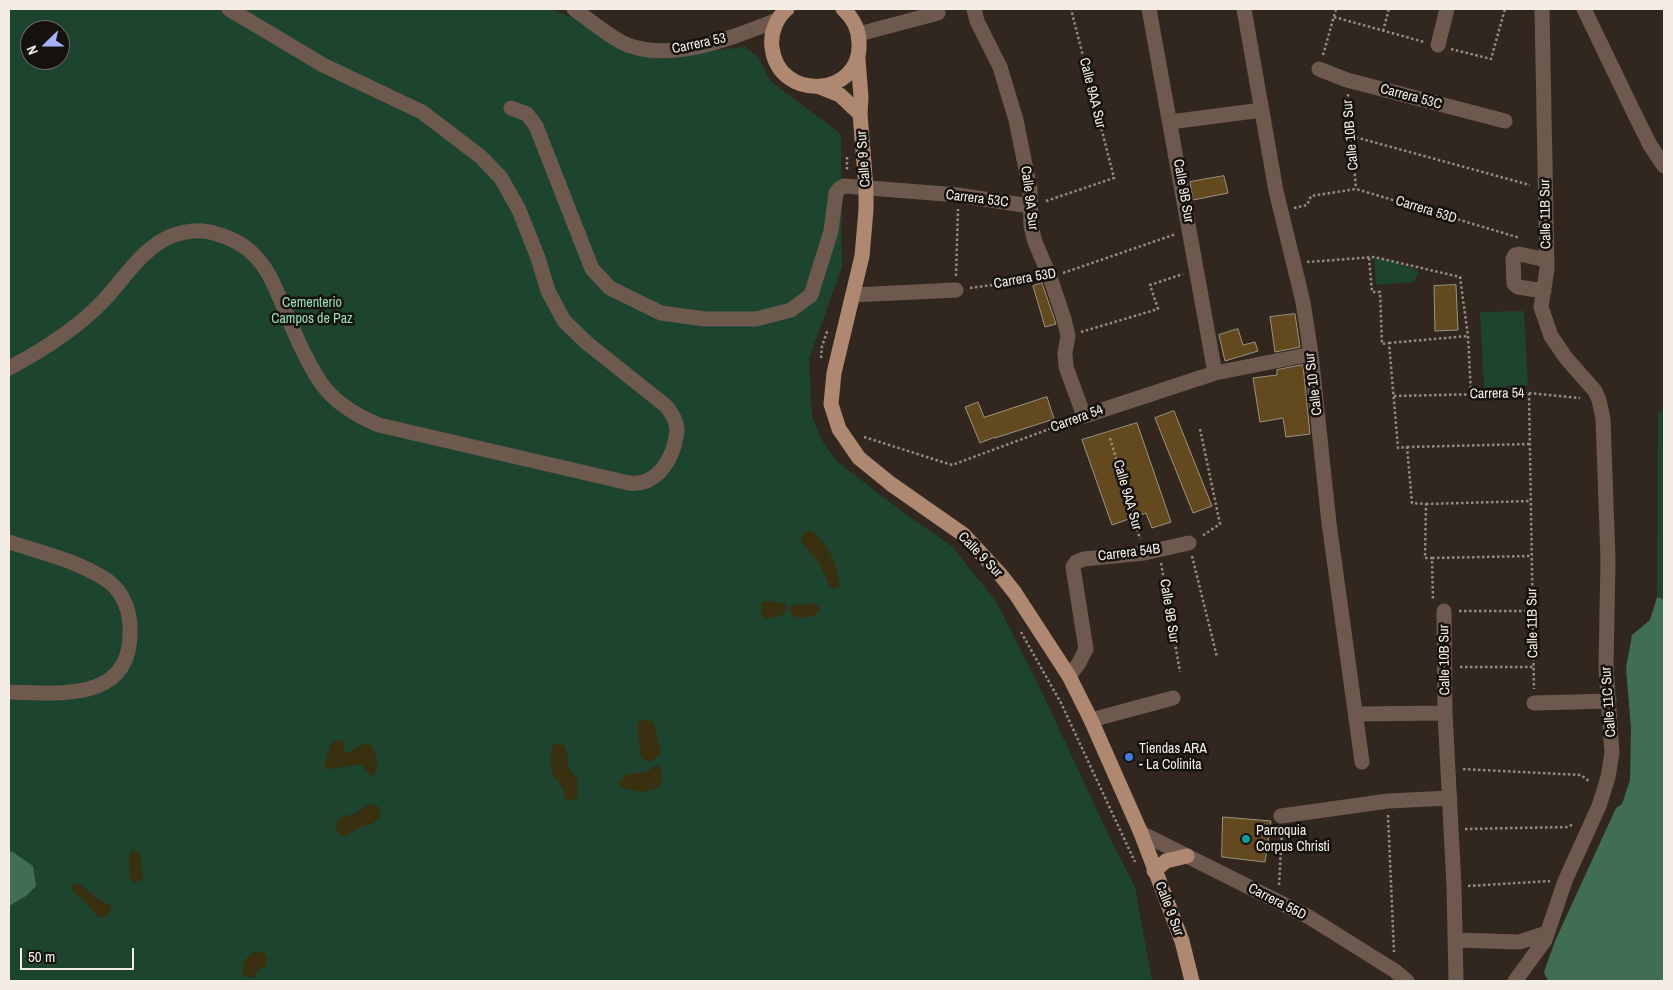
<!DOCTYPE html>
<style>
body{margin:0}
#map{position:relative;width:1673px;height:990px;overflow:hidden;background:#31271e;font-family:"Archivo Narrow",sans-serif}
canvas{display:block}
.frame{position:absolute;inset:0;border:10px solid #f3ede6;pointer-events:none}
.north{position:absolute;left:20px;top:20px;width:50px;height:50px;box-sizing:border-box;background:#15110d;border:1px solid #6e6964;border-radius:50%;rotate:248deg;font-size:14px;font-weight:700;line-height:20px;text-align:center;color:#f3ede6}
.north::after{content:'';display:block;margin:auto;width:18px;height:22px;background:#a5b1fc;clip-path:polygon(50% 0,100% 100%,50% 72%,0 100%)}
.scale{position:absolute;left:20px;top:948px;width:114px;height:22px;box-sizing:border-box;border:2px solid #f3ede6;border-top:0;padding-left:6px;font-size:15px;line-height:18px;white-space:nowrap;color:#f3ede6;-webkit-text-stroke:4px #15110d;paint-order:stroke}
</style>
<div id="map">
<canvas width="1673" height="990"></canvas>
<div class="frame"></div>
<div class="north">N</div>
<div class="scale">50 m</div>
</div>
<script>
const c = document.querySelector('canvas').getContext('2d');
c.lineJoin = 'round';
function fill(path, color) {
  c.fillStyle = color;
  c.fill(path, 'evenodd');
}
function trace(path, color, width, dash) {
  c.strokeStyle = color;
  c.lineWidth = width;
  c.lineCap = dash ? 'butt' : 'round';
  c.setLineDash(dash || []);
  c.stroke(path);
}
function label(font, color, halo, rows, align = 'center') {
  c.font = font + ' "Archivo Narrow",sans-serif';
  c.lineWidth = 5;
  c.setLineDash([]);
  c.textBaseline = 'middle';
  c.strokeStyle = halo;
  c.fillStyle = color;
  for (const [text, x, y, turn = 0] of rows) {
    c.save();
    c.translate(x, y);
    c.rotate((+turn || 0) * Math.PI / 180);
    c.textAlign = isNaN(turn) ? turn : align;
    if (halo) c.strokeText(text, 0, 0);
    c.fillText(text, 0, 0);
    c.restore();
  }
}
const green = new Path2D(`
 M9,9H551L667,55L745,47L759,58L770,81L841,134L842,267L809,359L812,416L824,444L839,463L903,512L953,547L997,603L1040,688L1110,838L1135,887L1152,981H9ZM30,30H60V60H30Z
 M1374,257L1394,262L1419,271L1414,282L1376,285Z
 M1524,311L1528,385L1484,388L1480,312Z
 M1664,408V598L1657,597L1658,413Z`);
const forest = new Path2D(`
 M1657,597L1664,599V981H1548L1544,972L1555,941L1616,808L1622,804L1630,780L1631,728L1626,668L1632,635L1650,620Z
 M9,852H13L33,866L36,886L26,896L9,906Z`);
const sand = new Path2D(`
 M811,531C827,540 840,569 839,587L835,589L830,587L819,563L803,544L801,537L805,532Z
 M763,601L776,602L785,604L787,609L786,613L770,619L764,618L761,614V602Z
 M814,603L818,606L820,610C812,620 800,620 790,614L791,607L795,604L802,605Z
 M640,720C645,720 649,719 653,722C655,725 661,751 660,755L651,762L645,760L641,757L637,725Z
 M336,740H341L344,744V752L347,753L364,743L370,744C377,751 380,767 374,775L370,776L362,764L331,769L326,768L324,764L331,745Z
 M554,744L564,745L568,757V766L577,779L578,796L574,801L566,800L562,787L553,775L551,768V748Z
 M656,765L660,768C671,795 637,795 620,786L619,782L626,774L647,772Z
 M373,804L378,806C386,822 370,824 359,828C352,831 348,836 341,836C335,830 335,825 340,818L356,813L366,806Z
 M136,850L140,855L143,879L134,883L130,879C131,869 126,860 131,851Z
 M77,883L81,885L97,898L110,905L111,911L108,916L99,918L81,897L74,893L71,887Z
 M258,951L265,953L268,958L265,967L259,969L254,978L244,976C239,965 247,954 258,951Z`);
const building = new Path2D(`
 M1224,176L1228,193L1193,200L1190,182Z
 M1042,283L1056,324L1045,327L1033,286Z
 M1456,285L1458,330L1435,331L1434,286Z
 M1295,314L1300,347L1275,352L1270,317Z
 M1238,329L1243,345L1255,342L1258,351L1225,361L1219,335Z
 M1303,365L1310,434L1286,437L1283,418L1260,422L1253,378L1277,375V370Z
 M1047,397L1054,419L995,438V437L980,443L965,407L978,402L984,417Z
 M1174,411L1212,506L1193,513L1155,418Z
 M1137,423L1171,522L1152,528L1146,513L1112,525L1082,440Z
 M1223,817L1271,821L1265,862L1222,857Z`);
const path = new Path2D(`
 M1334,17L1424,42
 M1383,31L1389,9
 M1451,49L1491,59L1505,9
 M1323,55L1336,9
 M1348,94L1356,189
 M1351,136L1530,185
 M847,157V171
 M1046,201L1114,178L1071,9
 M1294,208L1307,205L1311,196L1356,189L1520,238
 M1369,258L1372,292H1380L1382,344L1389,343L1398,448L1407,447L1412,503L1426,504L1425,558H1432L1433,601
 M1307,262L1374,257L1460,277L1468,336L1471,394
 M1063,273L1176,234
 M956,276L958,209
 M970,288L1036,279
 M1081,332L1158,309L1150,285L1183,274
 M1389,343L1468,336
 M821,358L822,346L828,329
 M1529,393L1534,689
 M1394,396L1529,393L1580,398
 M1200,429L1220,524L1202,536
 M864,437L952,465L1071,421
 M1110,438L1140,539
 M1407,447L1530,444
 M1426,504L1531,501
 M1192,556L1217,657
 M1432,558L1532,556
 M1161,563L1180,672
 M1459,611H1533
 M1021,632L1061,703L1135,862
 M1460,667H1534
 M1463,769L1581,775L1590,782
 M1388,815L1394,952
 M1465,829L1567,827L1574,824
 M1279,885L1282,831
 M1468,886L1550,881`);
const minor = new Path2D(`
 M574,9C589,20 605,33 621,42C666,65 733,38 777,20
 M974,9L977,21L1000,67L1016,120L1030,189L1031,226L1035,242L1050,277L1064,319L1068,336L1065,353L1066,367L1084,416L1215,373L1311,354
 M1149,9L1215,373
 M1244,9L1276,191L1303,302L1311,354L1329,523L1362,762
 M1584,9L1638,121L1650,145L1664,166
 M859,34L938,13
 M1438,45L1447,9
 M1319,69L1347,80L1505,121
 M511,108L527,114L536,126L592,269L610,288L661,313L705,319H756L791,310L811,295L831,231L836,193L839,189L844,186L958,195L1030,206
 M1170,122L1262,110
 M1544,291L1518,287L1514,284L1513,259L1515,255L1519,254L1547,260
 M853,295L956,290
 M9,368C43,350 77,329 104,300C123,280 140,252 165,239C180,231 200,228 217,234C231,238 245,245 255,256C269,270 275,288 283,305C294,332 305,359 321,383C335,403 357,416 379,425L629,483C654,486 669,465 675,443C675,439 677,435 677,431C677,421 672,414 666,406L587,343L564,321L548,291L538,258L519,210L501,178L481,157L422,112L323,65L229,9
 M9,542C42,553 79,561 108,581C123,592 130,611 130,628C133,703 60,693 9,692
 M1444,611L1445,713L1454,886L1456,981
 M1069,676L1079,663L1086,649L1073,567L1076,562L1084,559L1144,553L1189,543
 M1534,703L1609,701
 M1357,714L1445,713
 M1091,720L1173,698
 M1281,816L1388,801L1450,798
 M1141,833L1309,917L1395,971L1407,981
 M1456,940L1519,942L1547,933
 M1515,981L1545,940L1565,881L1599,806L1608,777L1612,753L1606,667L1608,559L1603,419L1599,400L1595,391L1566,358L1551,336L1541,307L1547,269L1542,9`);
const major = new Path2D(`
 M787,9C777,17 770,33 772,47C778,103 862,97 859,43C859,29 853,18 843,9
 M858,59L861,97L860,114L866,188V210L862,256L834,373L831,404L839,429L859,458L891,484L964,535L1000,574L1015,593L1069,676L1091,720L1141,833L1182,941L1192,981
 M820,87L840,95L860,114
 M1154,871L1166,861L1187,856`);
const markers = [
 [1129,757,5,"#3f7fe0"],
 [1246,839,5,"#0f9aa8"]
];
const streetNames = [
 ["Carrera 53",699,44,-12],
 ["Calle 9AA Sur",1092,93,76],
 ["Carrera 53C",1411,97,15],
 ["Calle 10B Sur",1351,135,-95],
 ["Calle 9 Sur",864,159,-94],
 ["Calle 9B Sur",1183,191,80],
 ["Calle 9A Sur",1029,198,83],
 ["Carrera 53C",977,199,7],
 ["Carrera 53D",1426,210,17],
 ["Calle 11B Sur",1546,214,-91],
 ["Carrera 53D",1025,279,-10],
 ["Calle 10 Sur",1314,384,-97],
 ["Carrera 54",1497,394,-1],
 ["Carrera 54",1077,419,-20],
 ["Calle 9AA Sur",1127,495,74],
 ["Carrera 54B",1129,553,-7],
 ["Calle 9 Sur",980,555,46],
 ["Calle 9B Sur",1169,611,81],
 ["Calle 11B Sur",1533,623,-91],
 ["Calle 10B Sur",1445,660,-91],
 ["Calle 11C Sur",1609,702,-94],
 ["Carrera 55D",1277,902,27],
 ["Calle 9 Sur",1169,909,69]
];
const parkNames = [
 ["Cementerio",312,303],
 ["Campos de Paz",312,319]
];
const poiNames = [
 ["Tiendas ARA",1139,749],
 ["- La Colinita",1139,765],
 ["Parroquia",1256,831],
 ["Corpus Christi",1256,847]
];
fill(green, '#1c442e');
fill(forest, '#3f6e53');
fill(sand, '#393010');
fill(building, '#624a1e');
trace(building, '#9b9385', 1);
trace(path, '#948c84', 2.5, [2.5, 2.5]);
trace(minor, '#6d594e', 15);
trace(major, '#af8871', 15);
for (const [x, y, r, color] of markers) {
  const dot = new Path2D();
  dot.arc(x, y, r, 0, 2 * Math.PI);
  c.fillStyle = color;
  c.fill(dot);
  trace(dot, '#15110d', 2);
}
label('14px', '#f3ede6', '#15110d', streetNames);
label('14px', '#95e1b4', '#15110d', parkNames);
label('14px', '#f3ede6', '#15110d', poiNames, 'left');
</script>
